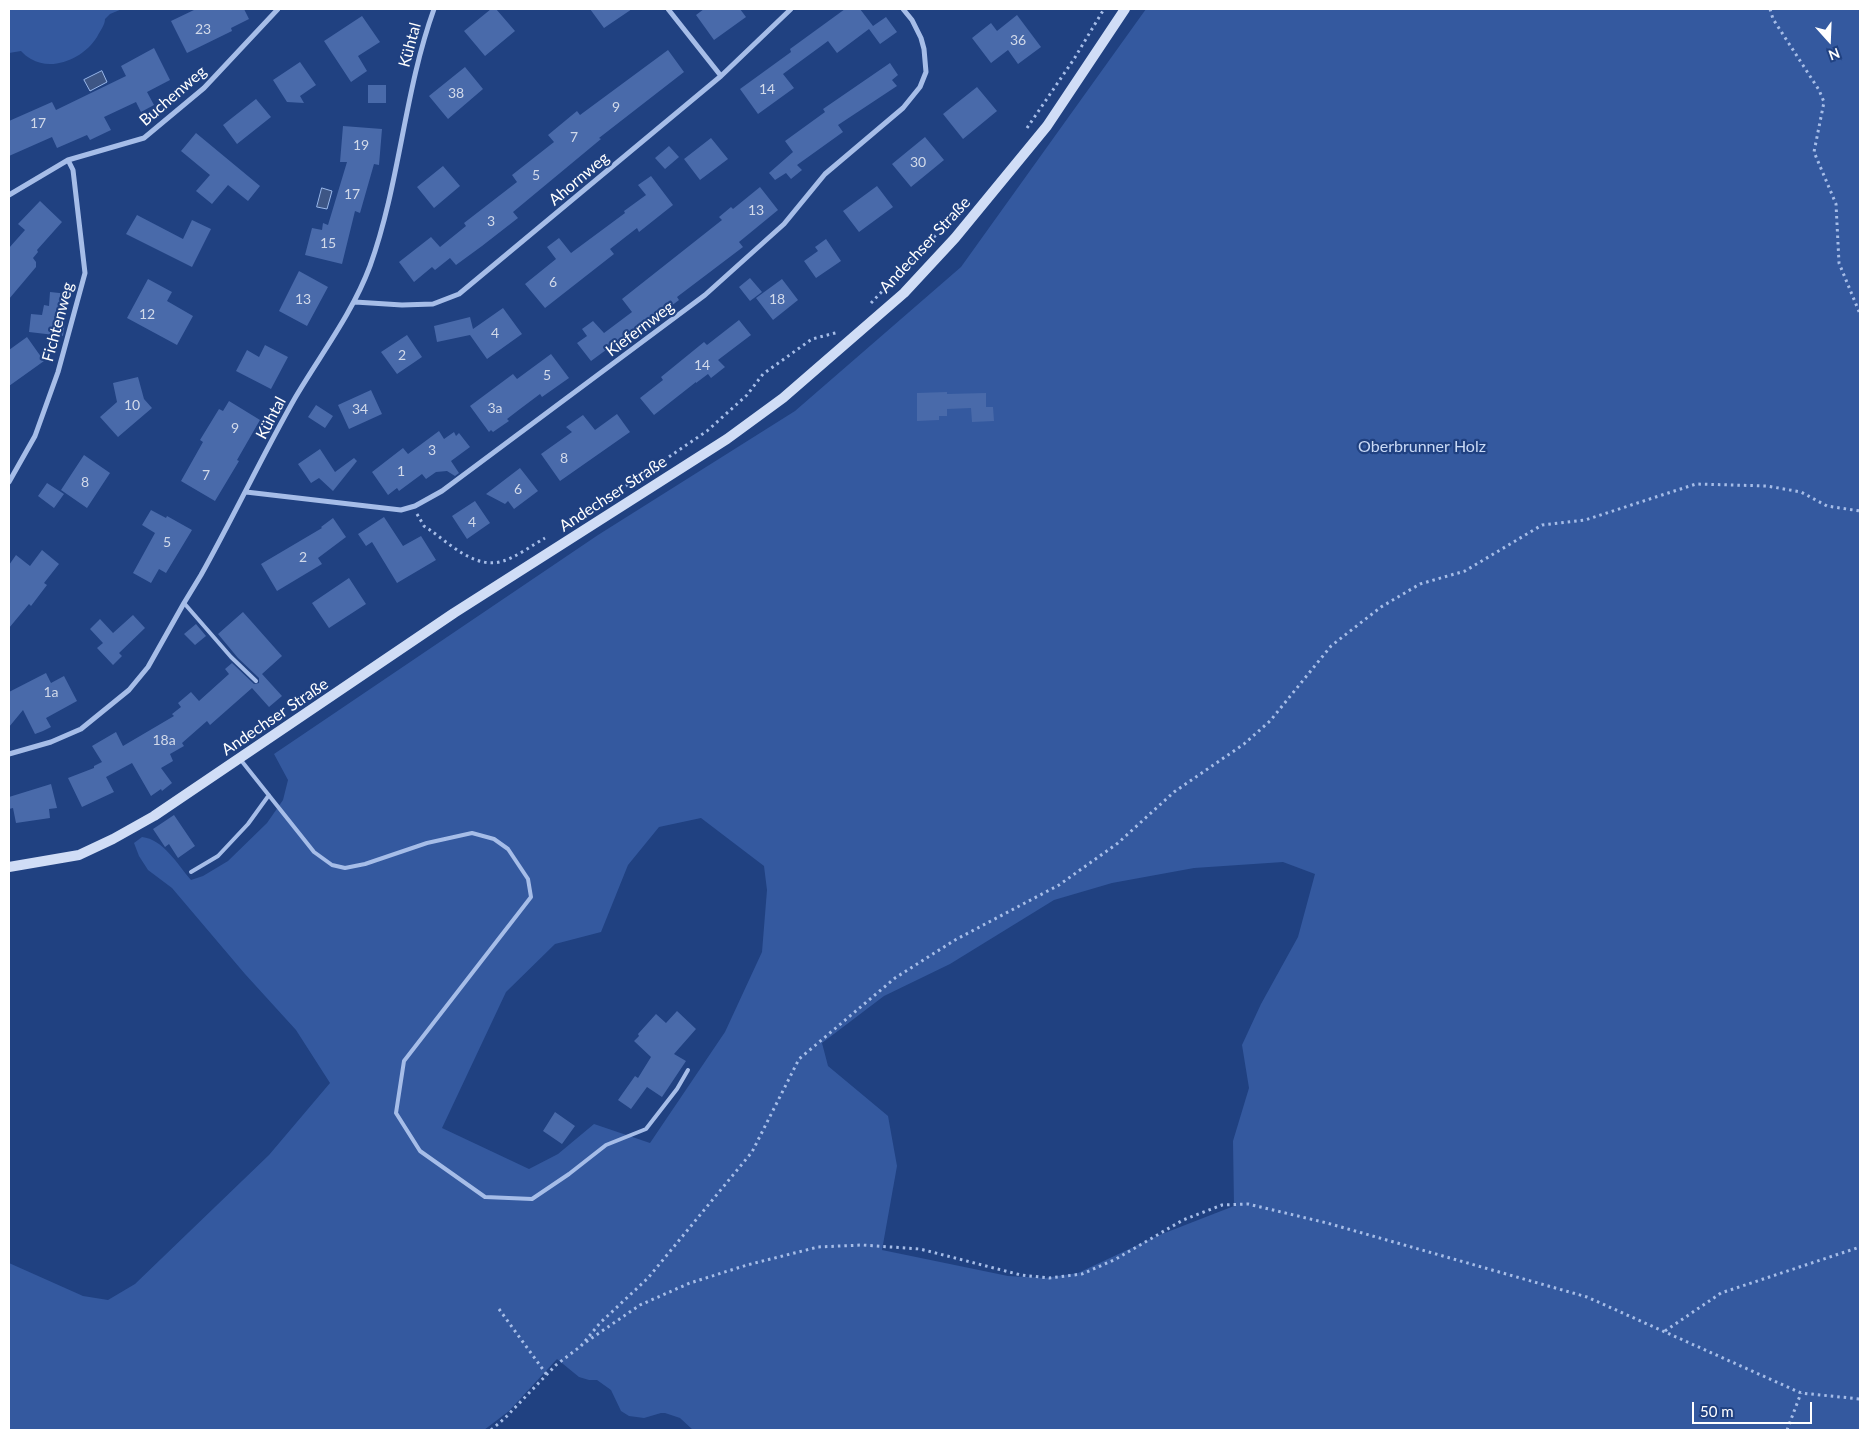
<!DOCTYPE html>
<meta charset="utf-8">
<style>
body{margin:0}
#map{position:relative;width:1869px;height:1439px;overflow:hidden;background:#204181;font-family:Lato,sans-serif}
canvas{display:block}
.frame{position:absolute;inset:0;border:10px solid #fff;pointer-events:none}
.north{position:absolute;left:1804px;top:15px;width:50px;height:50px;-webkit-text-stroke:4px #204181;paint-order:stroke;rotate:160deg;font-size:14px;font-weight:700;line-height:20px;text-align:center;color:#fff}
.north::after{content:'';display:block;margin:auto;width:18px;height:22px;background:#fff;clip-path:polygon(50% 0,100% 100%,50% 72%,0 100%)}
.scale{position:absolute;left:1692px;top:1402px;width:120px;height:22px;box-sizing:border-box;border:2px solid #fff;border-top:0;padding-left:6px;font-size:15px;line-height:18px;white-space:nowrap;color:#fff;-webkit-text-stroke:4px #204181;paint-order:stroke}
</style>
<div id="map">
<canvas width="1869" height="1439"></canvas>
<div class="frame"></div>
<div class="north">N</div>
<div class="scale">50 m</div>
</div>
<script>
const c = document.querySelector('canvas').getContext('2d');
c.lineJoin = 'round';
function fill(path, color) {
  c.fillStyle = color;
  c.fill(path, 'evenodd');
}
function trace(path, color, width, dash) {
  c.strokeStyle = color;
  c.lineWidth = width;
  c.lineCap = dash ? 'butt' : 'round';
  c.setLineDash(dash || []);
  c.stroke(path);
}
function label(font, color, halo, rows, align = 'center') {
  c.font = font + ' Lato,sans-serif';
  c.lineWidth = 4.5;
  c.setLineDash([]);
  c.textBaseline = 'middle';
  c.strokeStyle = halo;
  c.fillStyle = color;
  for (const [text, x, y, turn = 0] of rows) {
    c.save();
    c.translate(x, y);
    c.rotate((+turn || 0) * Math.PI / 180);
    c.textAlign = isNaN(turn) ? turn : align;
    if (halo) c.strokeText(text, 0, 0);
    c.fillText(text, 0, 0);
    c.restore();
  }
}
const green = new Path2D(`
 M9,9H122L110,14L105,19C105,25 100,31 97,37C84,58 53,72 31,59C27,57 24,54 21,51L9,53Z
 M1146,9H1860V1430H693L680,1418L665,1413H661L644,1418L629,1416L621,1411L611,1390L597,1380H589L579,1377L557,1359L509,1411L484,1430H9V1263L83,1296L108,1300L135,1284L269,1155L330,1083L296,1030L245,974L172,888L148,870L139,856L134,843L142,837C163,839 178,865 191,880L203,876L228,861L267,823L283,800L288,780L274,754L598,535L795,411L961,267ZM701,818L764,866L767,890L762,952L725,1032L650,1143L594,1124L558,1154L529,1169L442,1128L506,992L555,944L601,932L628,865L659,827ZM1283,862L1315,874L1298,937L1261,1004L1242,1045L1249,1088L1233,1141L1234,1206L1157,1236L1078,1273L1045,1278L1008,1276L882,1250L897,1166L888,1116L828,1066L822,1043L884,996L950,964L1054,900L1112,883L1194,868Z`);
const water = new Path2D(`
 M102,71L107,82L90,91L84,80Z
 M322,188L332,191L327,209L317,207Z`);
const building = new Path2D(`
 M196,9H244L249,19L231,28L232,31L187,53L171,21Z
 M491,9H496L515,31L485,56L464,31Z
 M590,9H632L604,28Z
 M704,9H740L746,17L714,40L696,15Z
 M845,9H860L873,26L886,17L897,32L880,44L869,29L837,53L828,41L783,74L794,88L758,114L740,89L791,52L790,49Z
 M1017,15L1041,47L1018,64L1008,50L991,63L972,38L991,23L997,31Z
 M362,16L380,42L358,56L367,71L351,82L324,41Z
 M154,48L170,80L147,92L154,105L141,112L136,102L104,117L111,130L90,140L87,135L57,148L52,137L9,156V121L52,102L56,110L126,76L121,66Z
 M668,50L684,72L599,138L601,139L513,212L518,218L482,246L456,265L450,258L435,270L432,267L414,282L399,262L431,237L440,247L466,226L464,223L517,182L512,175L554,142L548,135L577,111L580,115Z
 M300,62L316,85L300,96L304,103L287,102L273,80Z
 M890,63L898,75L892,80L897,86L838,125L843,132L797,165L802,170L791,179L786,173L775,180L769,173L793,152L785,141L825,112L823,109Z
 M465,67L483,89L448,119L429,96Z
 M368,85H386V103H368Z
 M977,87L997,111L963,139L943,114Z
 M256,99L271,117L237,144L223,125Z
 M343,126L382,129L379,165L374,164L360,213L355,211L342,264L305,255L312,228L322,230L323,223L328,225L347,162H340Z
 M196,133L260,186L248,201L228,185L212,204L196,191L210,175L181,151Z
 M925,137L944,160L911,187L892,164Z
 M711,138L728,159L700,180L684,159Z
 M669,146L679,157L665,169L655,158Z
 M443,166L460,186L434,208L417,187Z
 M651,176L673,205L639,232L637,228L610,249L614,254L545,308L525,284L556,259L547,247L559,238L571,253L625,213L624,211L646,195L638,185Z
 M877,186L893,207L859,232L843,211Z
 M760,187L778,210L739,242L743,247L677,297L679,300L638,331L640,334L629,342L625,336L591,361L577,343L587,336L582,329L593,321L604,333L632,312L622,299L722,220L719,217L731,207L733,209Z
 M40,201L62,222L37,250L38,252L33,258L36,262V267L9,299V248L25,230L18,224Z
 M137,215L183,239L192,220L211,229L192,267L126,234Z
 M826,239L841,261L816,278L804,261L818,251L815,247Z
 M299,271L328,287L307,326L279,311Z
 M750,278L762,292L750,301L739,287Z
 M148,279L172,292L167,301L193,316L177,345L127,318Z
 M782,279L798,300L773,320L756,298Z
 M50,292L69,294L63,336L29,332L31,314L42,315L44,305L49,306Z
 M503,308L522,334L487,359L470,335L437,342L434,326L470,317L473,329Z
 M739,320L751,335L718,360L725,367L711,378L708,374L696,383V382L654,415L640,398L663,380L661,377L704,342L707,345Z
 M407,335L422,357L397,374L381,352Z
 M27,337L44,361L9,386V350Z
 M265,345L288,357L271,389L236,371L247,350L259,357Z
 M551,354L569,378L542,397L540,394L520,409L507,419L509,421L493,432L491,430L489,432L470,406L513,374L517,379Z
 M138,377L144,399L152,408L118,437L100,417L117,402L113,383Z
 M371,390L382,414L349,429L338,405Z
 M947,392V394L986,393V407H993L994,421L972,422L971,408L947,409V416H939V420L917,421V393Z
 M229,401L260,420L237,460L239,461L215,501L181,481L203,442L200,440L219,409L223,411Z
 M316,405L333,416L325,428L308,417Z
 M617,414L630,432L560,481L541,454L572,432L566,427L583,415L595,430Z
 M439,431L444,439L454,432L456,436L459,433L470,447L451,461L459,473L455,476L447,471L436,472L426,479L422,474L399,491L397,488L388,495L372,472L403,448L408,454Z
 M320,449L335,472L354,458L357,461L333,491L319,478L311,483L298,464Z
 M84,455L110,473L87,508L61,490Z
 M520,468L538,491L514,509L508,501L505,504L486,494Z
 M47,483L64,494L54,508L38,496Z
 M475,501L490,523L467,539L452,516Z
 M151,510L166,518L167,516L192,530L166,573L159,569L151,583L133,573L155,533L142,525Z
 M384,517L403,546L421,536L436,560L397,583L372,542L366,546L358,534Z
 M333,518L346,537L318,558L322,564L277,591L261,564L322,528L321,527Z
 M42,550L59,564L44,583L47,585L31,606L29,604L9,628V565L16,555L30,566Z
 M349,578L366,604L329,628L312,603Z
 M243,612L282,656L262,674L282,696L269,707L252,688L210,725L207,721L182,743L184,746L170,754L173,761L161,768L172,783L162,791L161,789L151,796L132,763L106,777L114,792L82,807L68,778L94,768V766L102,762L92,746L116,732L123,746L174,716L172,714L181,707L178,703L191,692L199,701L229,674L225,669L232,663L254,684L259,683V678L238,658L218,634Z
 M133,615L145,628L119,653L122,656L113,665L97,648L103,643L90,629L100,619L113,633Z
 M196,624L206,636L195,645L184,634Z
 M46,673L51,683L64,676L77,701L46,718L51,727L43,731L35,734L23,710L9,727V692Z
 M51,784L57,808L49,809L50,818L16,823L13,808L9,809V797Z
 M174,815L195,846L178,858L169,844L165,847L153,829Z
 M677,1011L696,1029L674,1054L686,1061L662,1097L647,1087L631,1109L618,1100L635,1076L638,1078L651,1057L634,1041L639,1036L638,1034L656,1014L666,1023Z
 M555,1112L575,1126L562,1144L543,1131Z`);
const path = new Path2D(`
 M1770,9L1773,19L1819,90L1824,102L1814,152L1836,204L1839,263L1860,314
 M1027,128L1074,59L1104,9
 M871,303L955,215
 M626,486L707,431L747,395L763,374L812,339L839,332
 M417,514L424,526L430,530C450,544 476,570 503,561C515,558 534,544 545,538
 M499,1309L547,1375
 M1665,1331L1721,1293L1860,1247
 M586,1342L640,1305L690,1283L747,1265L818,1247L862,1245L920,1249L1021,1275L1049,1278L1082,1274L1116,1259L1183,1220L1222,1205L1248,1204L1327,1223L1587,1297L1801,1393L1860,1399
 M581,1346L600,1323L648,1278L752,1152L799,1059L895,978L955,940L1059,885L1118,843L1174,792L1244,744L1270,721L1331,646L1381,607L1420,584L1465,571L1542,525L1585,520L1696,484L1767,486L1801,492L1827,506L1860,511
 M491,1430L505,1418L556,1365L581,1346
 M1787,1430L1801,1393`);
const lane = new Path2D(`
 M184,603L231,657L256,681
 M240,759L314,852L332,865L345,868L365,864L427,843L472,833L494,839L508,849L528,879L531,897L404,1061L396,1113L420,1151L485,1197L532,1199L569,1174L606,1145L646,1129L677,1089L688,1070
 M191,872L218,856L248,824L269,795`);
const street = new Path2D(`
 M668,9L721,76
 M9,195L68,160L144,138L204,88L278,9
 M355,302L402,305L433,304L459,294L721,76L791,9
 M9,482L35,436L58,372L85,273L73,170L68,160
 M246,492L401,510L415,506L442,491L705,295L784,224L825,174L903,108L920,87L926,72L924,49L921,38L912,20L903,9
 M9,754L51,742L81,729L129,690L148,667L184,603L201,575C234,516 262,456 295,398C321,354 352,314 370,266C400,183 404,92 434,9`);
const secondary = new Path2D(`
 M9,867L79,855L113,839L154,816L454,613L727,439L783,398L904,293L955,238L1047,126L1125,9`);
const numberNames = [
 ["23",203,29],
 ["36",1018,40],
 ["14",767,89],
 ["38",456,93],
 ["9",616,107],
 ["17",38,123],
 ["7",574,137],
 ["19",361,145],
 ["30",918,162],
 ["5",536,175],
 ["17",352,194],
 ["13",756,210],
 ["3",491,221],
 ["15",328,243],
 ["6",553,282],
 ["13",303,299],
 ["18",777,299],
 ["12",147,314],
 ["4",495,333],
 ["2",402,355],
 ["14",702,365],
 ["5",547,375],
 ["10",132,405],
 ["3a",495,408],
 ["34",360,409],
 ["9",235,428],
 ["3",432,450],
 ["8",564,458],
 ["1",401,471],
 ["7",206,475],
 ["8",85,482],
 ["6",518,489],
 ["4",472,522],
 ["5",167,542],
 ["2",303,557],
 ["1a",51,692],
 ["18a",164,740]
];
const streetNames = [
 ["Kühtal",410,45,-75],
 ["Buchenweg",173,96,-41],
 ["Ahornweg",579,179,-40],
 ["Andechser Straße",925,245,-47],
 ["Fichtenweg",58,322,-75],
 ["Kiefernweg",640,329,-37],
 ["Kühtal",271,418,-62],
 ["Andechser Straße",613,494,-33],
 ["Andechser Straße",275,717,-34]
];
const parkNames = [
 ["Oberbrunner Holz",1422,447]
];
fill(green, '#34599f');
fill(water, '#3e5685');
trace(water, '#99b7e9', 1);
fill(building, '#496aaa');
trace(path, '#a6bde8', 3, [2.5, 4]);
trace(lane, '#a6bde8', 4);
trace(street, '#a6bde8', 5);
trace(secondary, '#d0ddf6', 10);
label('14px', '#d2daea', null, numberNames);
label('16px', '#fff', '#204181', streetNames);
label('16px', '#cadaf6', '#204181', parkNames);
</script>
